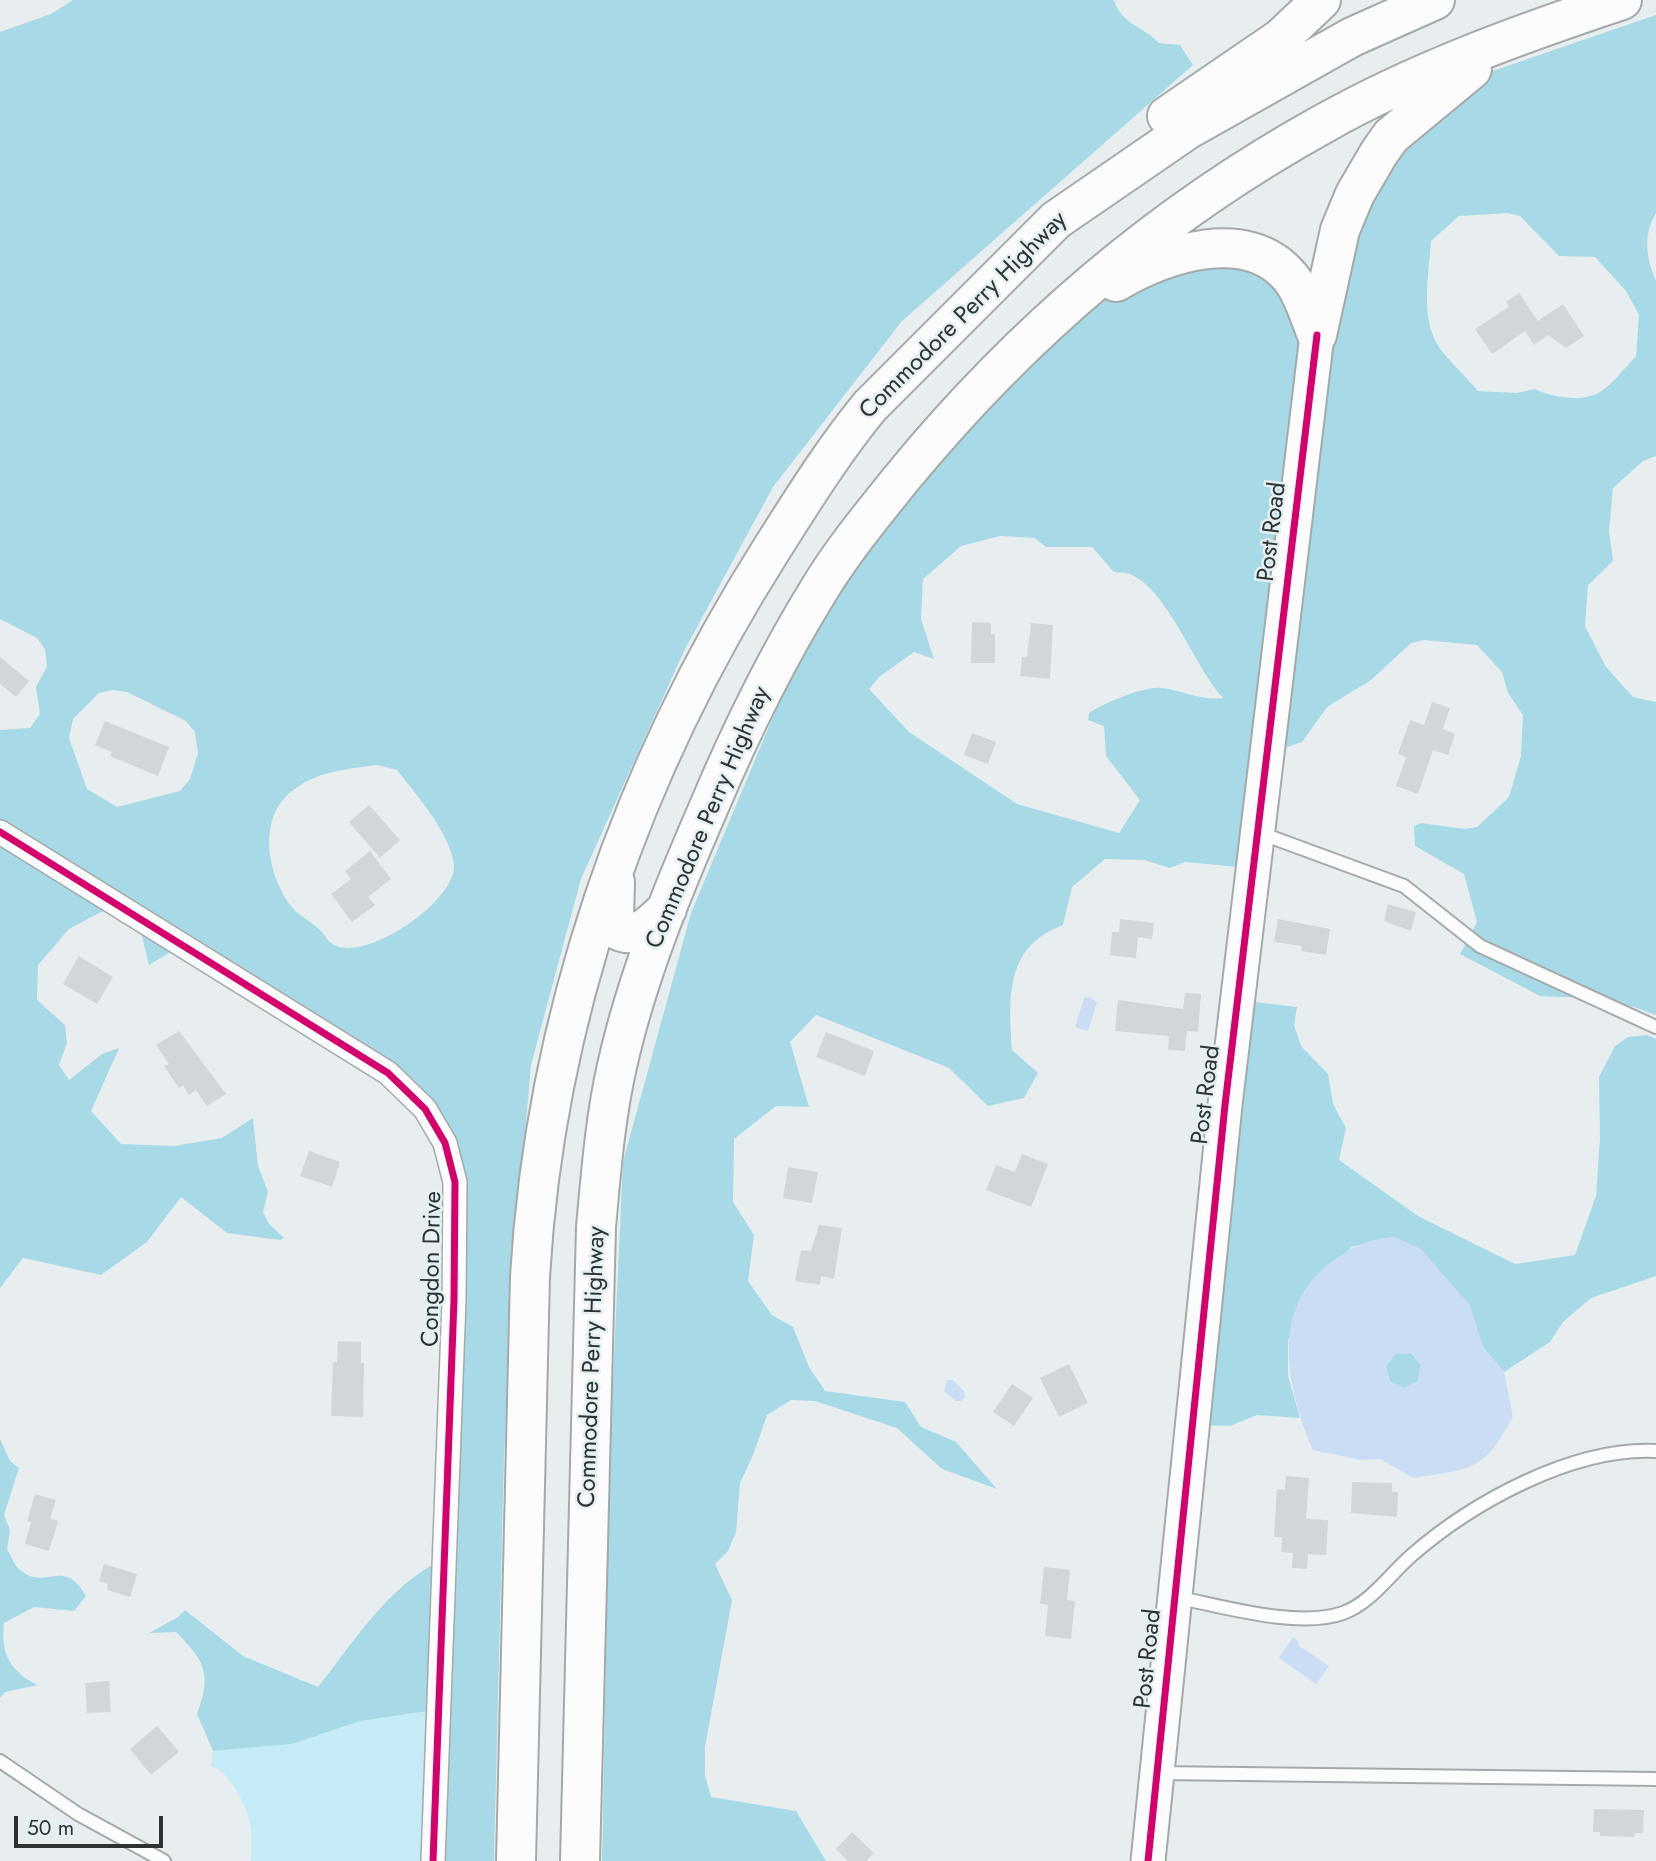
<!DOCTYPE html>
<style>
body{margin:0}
#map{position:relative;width:1656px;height:1861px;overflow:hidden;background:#e8eef0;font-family:Jost,sans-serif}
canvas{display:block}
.scale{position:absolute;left:14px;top:1816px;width:149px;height:32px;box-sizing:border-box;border:4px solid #2e3233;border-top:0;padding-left:9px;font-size:21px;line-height:24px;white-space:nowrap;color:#2e3233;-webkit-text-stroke:5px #e5f0f3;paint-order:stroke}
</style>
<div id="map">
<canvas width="1656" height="1861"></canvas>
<div class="scale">50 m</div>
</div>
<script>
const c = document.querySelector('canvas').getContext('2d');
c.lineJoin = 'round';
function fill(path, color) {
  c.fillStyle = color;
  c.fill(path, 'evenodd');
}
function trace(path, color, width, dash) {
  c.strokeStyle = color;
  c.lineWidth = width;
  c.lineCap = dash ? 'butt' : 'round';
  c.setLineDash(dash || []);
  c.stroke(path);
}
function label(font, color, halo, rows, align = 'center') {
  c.font = font + ' Jost,sans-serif';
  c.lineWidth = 5;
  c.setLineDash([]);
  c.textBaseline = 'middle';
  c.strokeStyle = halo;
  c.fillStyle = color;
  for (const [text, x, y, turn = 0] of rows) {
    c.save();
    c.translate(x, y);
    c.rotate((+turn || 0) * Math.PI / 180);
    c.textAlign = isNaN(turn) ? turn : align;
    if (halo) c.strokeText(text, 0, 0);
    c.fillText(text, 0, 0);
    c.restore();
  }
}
const green = new Path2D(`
 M435,1710L431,1861H251C251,1850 252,1839 251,1828C249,1810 229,1770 211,1766L213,1751L292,1744L360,1721Z`);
const forest = new Path2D(`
 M73,0H1114C1122,25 1143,26 1159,43L1180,45L1193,65L902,321L773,487L684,651L581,879L531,1065L514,1263L504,1456L494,1861H431L435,1710L360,1721L292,1744L213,1751L197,1714C212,1674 205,1661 176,1632L149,1633L178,1617L185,1610L243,1656L318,1687C353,1643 388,1586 440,1561L455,1215L423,1103L182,945L149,965L137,916L116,904L69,929L38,965L37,1000L65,1025L67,1043L59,1065L69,1080L102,1054L119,1048L91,1111L121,1144L174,1146L222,1138L253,1118L258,1166L268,1192L263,1212L269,1224L284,1238L280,1240L227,1233L181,1197L147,1242L101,1275L23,1258L0,1288V730L30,728L40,714L36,687L47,666L45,649L37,638L0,619V32L51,14ZM112,690L127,692L186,721L195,732L198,753L190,779L180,791L117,807L87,789L69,738L73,719L99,693ZM377,765L397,770C415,793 451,834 454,865C456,901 367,962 334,945C328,942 324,934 320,930C311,921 298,916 291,906C267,874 257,818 292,791C317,771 347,769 377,765Z
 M1656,15V213C1643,234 1646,259 1656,280V456L1643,461L1613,488L1609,531L1613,561L1588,585L1585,626L1606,667L1633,697L1656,702V1015L1611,999L1540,996L1460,954L1477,922L1464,874L1415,846L1414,826L1421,823L1465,829L1477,827L1509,797L1521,756L1523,715L1508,693L1502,672L1477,645L1424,640L1411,643L1371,680L1327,707L1302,742L1287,747L1268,746L1249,868L1185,862L1170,868L1144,860L1105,859L1072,887L1063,925C1004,947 1009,998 1012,1050L1038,1073L1024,1098L988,1106L949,1068L816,1015L790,1042L809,1107L776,1106L734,1139L733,1202L754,1235L748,1281L772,1315L793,1327L809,1367L825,1391L905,1402L921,1427L956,1442L997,1489L942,1469L897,1428L815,1401L791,1400L767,1415L753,1455L740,1483L736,1532L728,1551L715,1564L732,1600L705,1747V1775L711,1797L796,1811L826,1861H602L610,1443L623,1162L691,913L813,621L887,515L1022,366L1118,279L1228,244L1312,321L1339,225L1440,89ZM1507,213L1520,216L1559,256L1595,257L1626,291L1639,315L1636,356C1625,367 1613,384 1600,392C1583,403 1551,397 1535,389L1517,393L1478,391C1466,377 1452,364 1441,350C1419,321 1429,275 1431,241L1459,216ZM1000,536L1035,538L1046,547H1092L1114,572C1119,573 1126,572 1130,574C1168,590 1194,666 1223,698C1203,701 1183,691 1163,688C1145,685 1104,703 1089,713L1088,720L1104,726L1106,756L1140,800L1119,833L1017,804L909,732L869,689L879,677L914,652L934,659L921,619L923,579L961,546Z
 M1238,1000L1297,1007L1294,1025L1301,1046L1328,1074L1333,1104L1346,1128L1339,1160L1418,1216L1515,1264L1575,1255L1596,1196L1600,1139L1599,1077L1615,1046L1628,1037L1647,1035L1656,1039V1276L1591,1298L1563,1322L1550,1342L1504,1372L1483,1347L1469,1304L1394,1237L1351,1247L1288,1340V1376L1300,1418L1257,1415L1230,1426L1196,1425Z
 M1411,1353L1421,1365L1418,1381L1404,1388L1390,1382L1386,1366L1395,1354Z
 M0,1439L10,1461L19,1468L4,1515L10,1530L7,1549C11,1555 14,1565 19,1569C45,1593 63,1555 86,1596L74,1611L34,1607L4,1623C0,1653 11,1673 38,1685L5,1692L0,1698Z`);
const water = new Path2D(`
 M1089,997L1097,1002L1088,1031L1075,1027L1084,998Z
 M1394,1237L1421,1249L1469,1304L1483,1347L1504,1372L1513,1416C1485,1471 1471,1469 1413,1478L1380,1459L1361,1460L1313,1450C1287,1389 1269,1309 1330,1263C1350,1248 1369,1238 1394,1237ZM1411,1353L1421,1365L1418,1381L1404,1388L1390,1382L1386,1366L1395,1354Z
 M947,1380H953L964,1391L965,1397L961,1401H955L944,1391Z
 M1293,1637L1299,1642L1298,1645L1329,1666L1316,1684L1279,1658Z`);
const building = new Path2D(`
 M1519,293L1538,321L1563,304L1584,336L1566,348L1548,335L1534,345L1525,331L1492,354L1475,329L1509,307L1506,302Z
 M972,622L991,623V634H995V663H971Z
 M1031,623L1053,625L1050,679L1020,676L1022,657H1027Z
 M0,657L29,681L16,697L0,684Z
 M1432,702L1450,708L1443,729L1455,734L1448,755L1433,750L1418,794L1396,786L1406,757L1398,754L1410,720L1424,725Z
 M105,721L169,747L158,776L110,756L112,752L95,745Z
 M972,733L996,742L988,764L964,755Z
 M369,805L400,840L380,858L349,822Z
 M370,851L391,879L368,897L375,905L352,922L331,894L351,879L345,871Z
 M1388,904L1416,912L1411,931L1384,921Z
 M1120,919L1154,923L1152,939L1138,937L1136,958L1110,955L1112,932H1119Z
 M1278,919L1330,929L1326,955L1301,951L1302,946L1274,942Z
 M79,956L113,977L97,1004L63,984Z
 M1185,993L1201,994L1198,1032L1187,1031L1185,1051L1168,1050L1169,1036L1115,1031L1118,1000L1183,1009Z
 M179,1031L226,1094L207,1106L196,1090L189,1095L183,1085L179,1088L164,1066L169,1064L156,1045Z
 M826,1032L874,1051L865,1076L816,1057Z
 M309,1151L340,1162L332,1187L300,1176Z
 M1022,1154L1048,1164L1031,1207L986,1190L996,1165L1015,1172Z
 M788,1167L818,1172L812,1203L783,1198Z
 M819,1225L842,1228L834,1279L821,1276L820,1285L795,1281L801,1250L811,1251Z
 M338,1341L361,1342V1363H364L363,1417L331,1416L333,1362H337Z
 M1069,1364L1088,1403L1059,1417L1040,1378Z
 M1012,1384L1033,1398L1014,1426L993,1412Z
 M1286,1476L1309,1478L1306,1519L1328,1520L1326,1555L1308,1554L1307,1569L1292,1568L1293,1553L1281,1552L1282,1537H1274L1277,1489L1285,1490Z
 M1352,1482L1392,1483V1492H1398L1397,1517L1351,1513Z
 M35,1494L56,1500L50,1518L58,1521L49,1551L25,1544L31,1522L27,1521Z
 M104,1564L137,1574L130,1597L107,1590L108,1584L99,1581Z
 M1044,1567L1070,1570L1067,1600L1075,1601L1071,1639L1045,1636L1048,1605L1040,1604Z
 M109,1681L111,1712L87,1713L85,1683Z
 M157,1726L179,1752L151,1775L130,1749Z
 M1594,1809L1644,1810L1643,1833H1635L1634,1837L1600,1836V1832H1593Z
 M852,1832L874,1853L866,1861H848L836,1849Z`);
const lane = new Path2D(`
 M1260,833L1404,886L1480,946L1656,1027
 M1175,1597C1222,1606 1298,1629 1343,1613C1371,1603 1390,1574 1412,1555C1473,1502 1573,1447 1656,1451
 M0,1761L78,1814L164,1861
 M1157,1773L1656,1779`);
const street = new Path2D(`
 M0,832L388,1073L425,1109L445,1143L455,1182L454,1300L433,1861`);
const secondary = new Path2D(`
 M1148,1861L1225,1105L1317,335`);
const highway = new Path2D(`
 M1167,116L1281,38L1321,0
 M1116,282C1164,254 1247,225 1290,277C1303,292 1309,316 1317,335
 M1317,335L1340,230L1355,194L1379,153L1391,136L1472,69
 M615,882L614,918L617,930C638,941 652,922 667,909
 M516,1861L530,1277C545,1018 632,769 771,550C802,501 833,451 870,406L1056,220L1187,130L1352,37L1435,0
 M580,1861L596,1227C601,1173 605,1119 617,1066C637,977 672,892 708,809C740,733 776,659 820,588C843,550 873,514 901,479C1019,335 1160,214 1323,124C1417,71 1520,34 1622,0`);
const cycleway = new Path2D(`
 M0,832L388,1073L425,1109L445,1143L455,1182L454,1300L433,1861
 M1148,1861L1225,1105L1317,335`);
const streetNames = [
 ["Commodore Perry Highway",964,316,-45],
 ["Post Road",1273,532,-83],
 ["Commodore Perry Highway",709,818,-67],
 ["Post Road",1207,1095,-83],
 ["Congdon Drive",433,1269,-89],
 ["Commodore Perry Highway",593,1367,-88],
 ["Post Road",1149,1659,-84]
];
fill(green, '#c5ecf6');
fill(forest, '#a7dae6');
fill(water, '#cbdcf5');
fill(building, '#d2d6d8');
trace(lane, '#a4a9aa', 16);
trace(street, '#a4a9aa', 26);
trace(secondary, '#a4a9aa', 37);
trace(highway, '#a4a9aa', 42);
trace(lane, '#fcfcfd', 12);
trace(street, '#fcfcfd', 23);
trace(secondary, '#fcfcfd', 33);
trace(highway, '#fcfcfd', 38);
trace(cycleway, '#d6006c', 7);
label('24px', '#2e3233', '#e5f0f3', streetNames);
</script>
